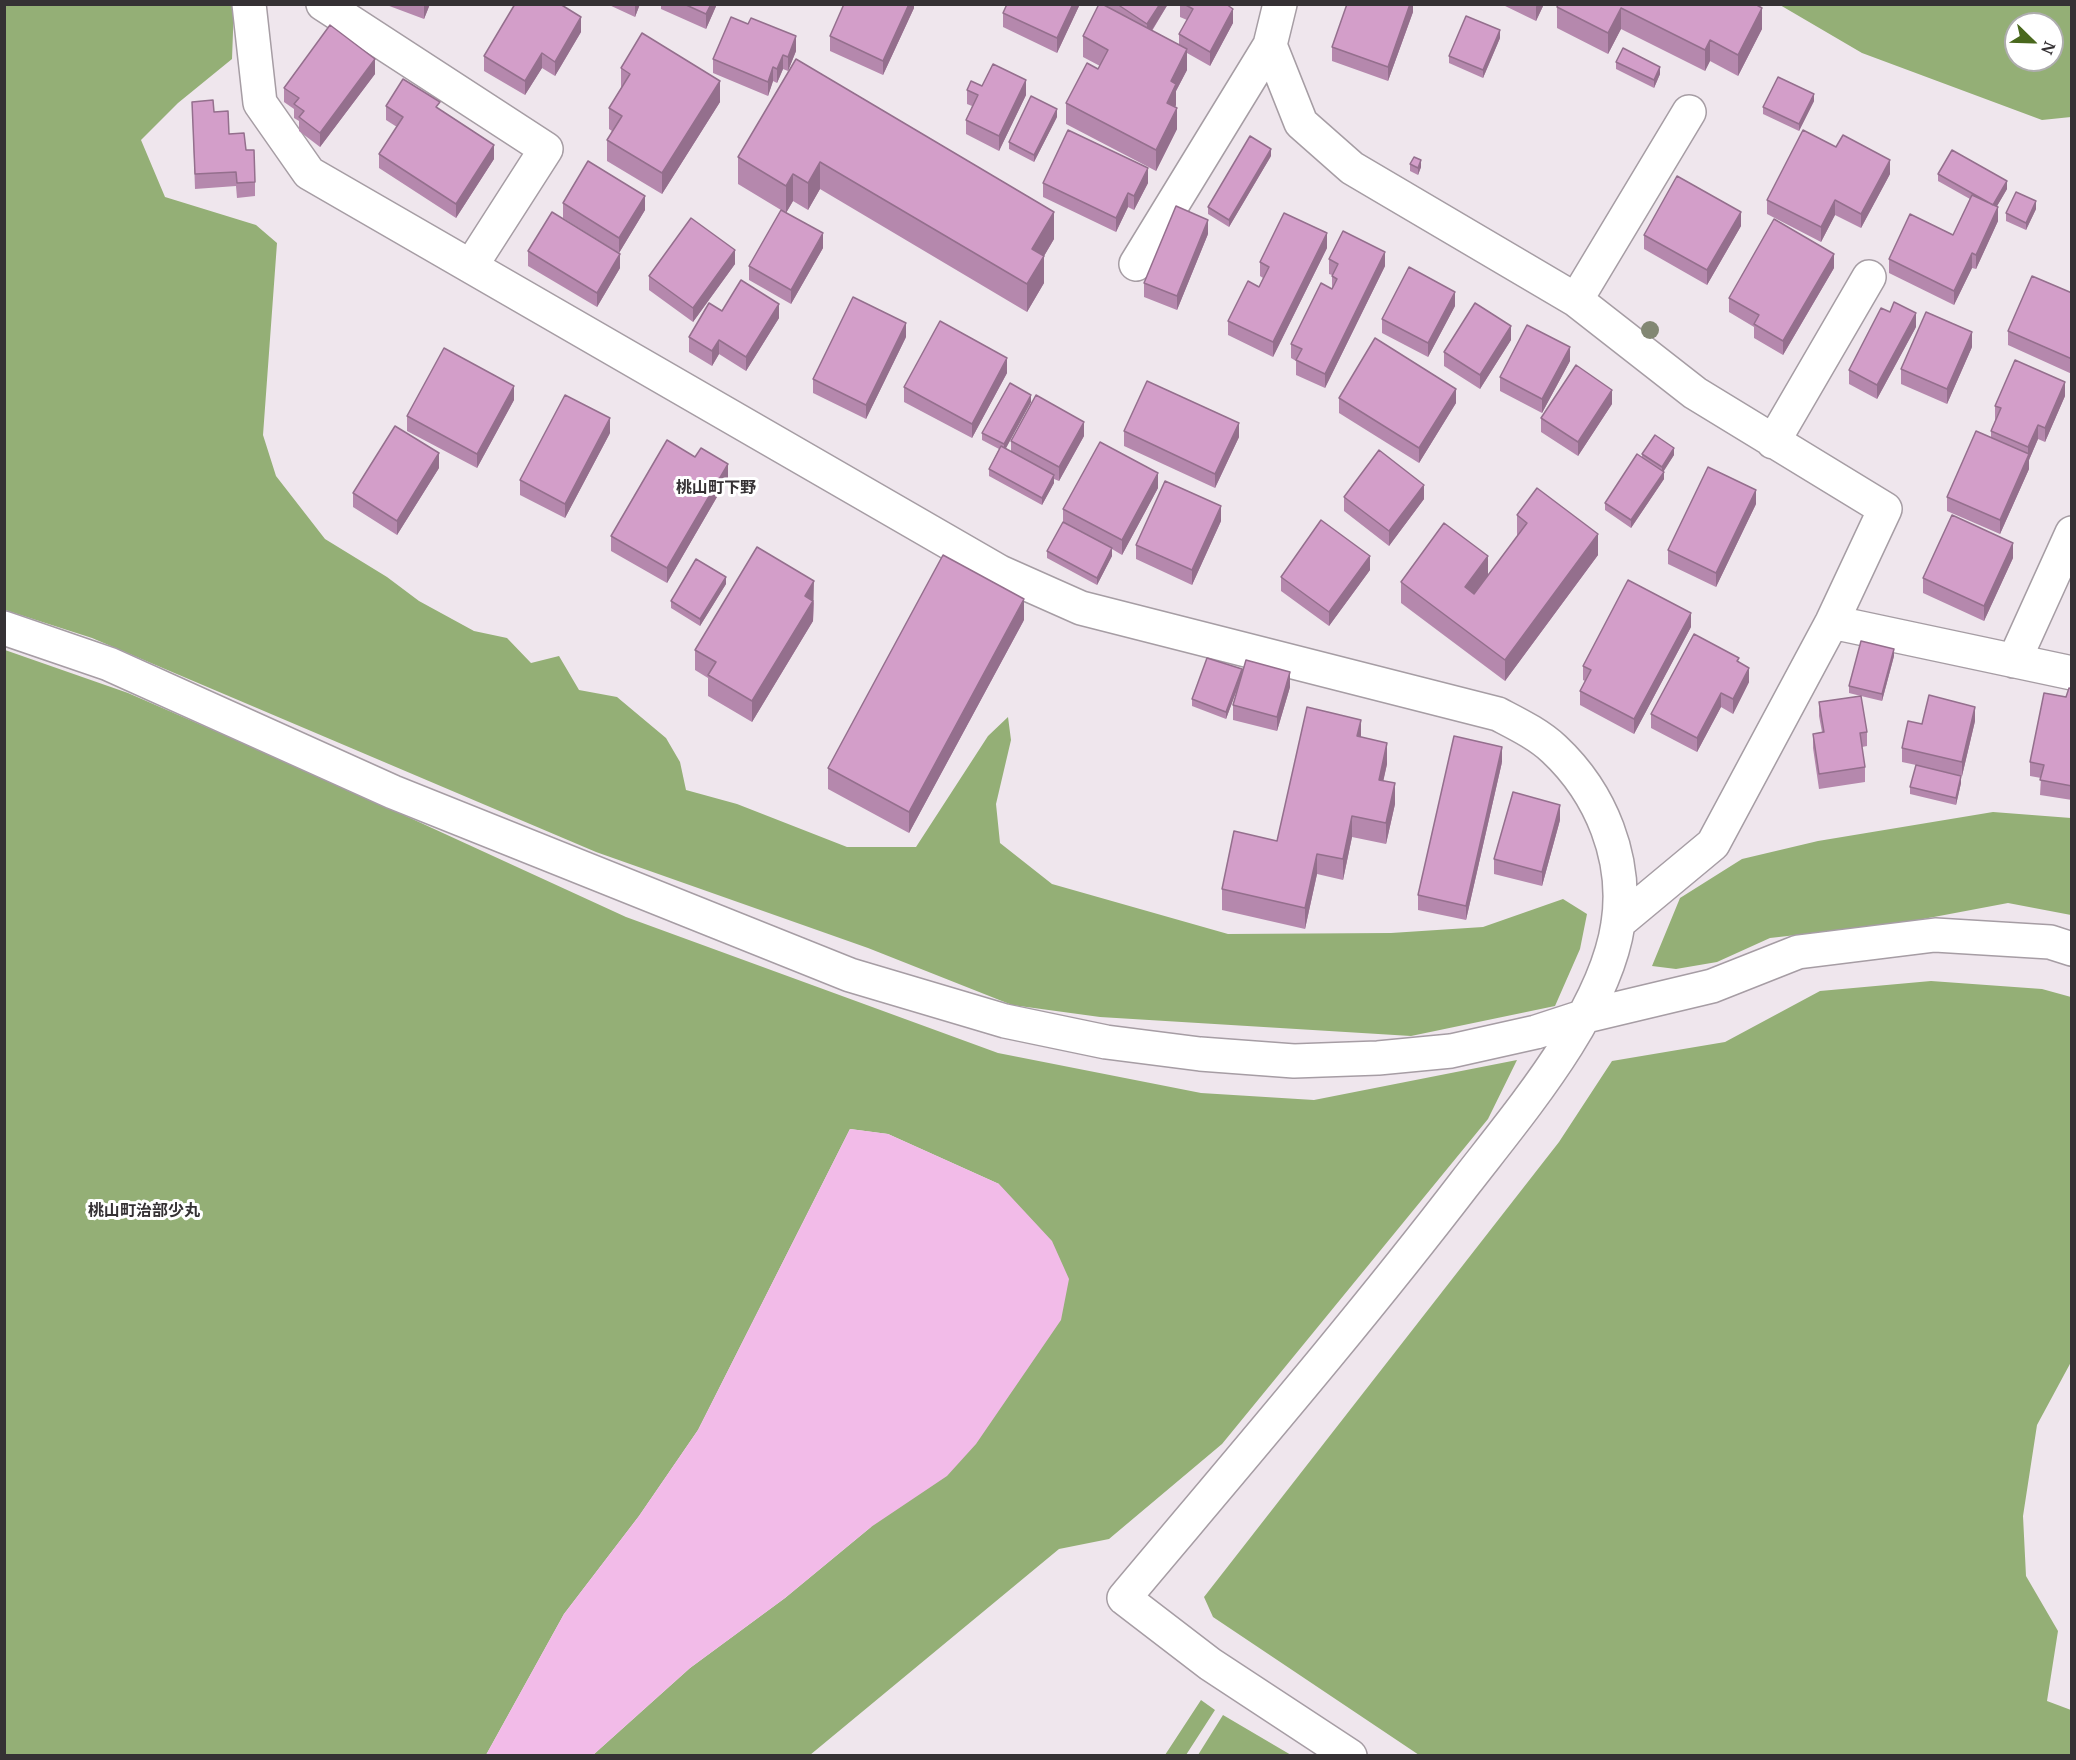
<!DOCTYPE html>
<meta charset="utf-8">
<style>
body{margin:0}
#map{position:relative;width:2076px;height:1760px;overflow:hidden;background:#efe6ed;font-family:"PT Serif",serif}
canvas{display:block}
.frame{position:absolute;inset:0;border:6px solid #353134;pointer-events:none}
.north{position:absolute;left:2004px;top:12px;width:60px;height:60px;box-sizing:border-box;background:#fff;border:2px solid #aeadae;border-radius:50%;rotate:113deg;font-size:16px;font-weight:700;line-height:24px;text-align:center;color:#353134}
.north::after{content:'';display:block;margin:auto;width:21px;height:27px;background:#49681d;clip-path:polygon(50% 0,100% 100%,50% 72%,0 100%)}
</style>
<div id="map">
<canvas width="2076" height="1760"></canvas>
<div class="frame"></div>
<div class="north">N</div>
</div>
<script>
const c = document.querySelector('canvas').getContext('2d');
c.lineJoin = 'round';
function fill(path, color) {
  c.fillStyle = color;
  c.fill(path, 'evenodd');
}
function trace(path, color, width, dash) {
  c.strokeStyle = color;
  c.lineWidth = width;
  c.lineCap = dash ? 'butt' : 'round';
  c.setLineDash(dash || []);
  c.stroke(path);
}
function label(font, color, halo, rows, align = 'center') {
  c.font = font + ' "PT Serif","Noto Sans JP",serif';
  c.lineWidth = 6;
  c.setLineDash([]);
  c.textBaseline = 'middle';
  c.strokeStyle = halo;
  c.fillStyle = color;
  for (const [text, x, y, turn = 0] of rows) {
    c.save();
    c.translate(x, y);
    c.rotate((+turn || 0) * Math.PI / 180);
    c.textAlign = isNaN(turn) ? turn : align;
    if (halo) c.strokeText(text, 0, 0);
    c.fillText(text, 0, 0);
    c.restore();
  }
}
const forest = new Path2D(`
 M5,5H234L232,59L178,103L141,140L165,197L256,225L277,243L263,435L276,476L325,539L387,577L419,601L474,631L507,638L531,663L559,656L579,690L617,697L666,738L680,762L686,790L737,804L847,847H916L988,736L1008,717L1011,740L996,804L1000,843L1052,884L1228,934L1391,933L1483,927L1563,899L1587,914L1580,949L1555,1006L1411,1036L1100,1017L1012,1005L868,948L596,852L92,638L5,610Z
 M1780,5H2071V117L2042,120L1862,53ZM2016,24H2052V60H2016Z
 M5,650L128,693L323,778L626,917L998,1053L1201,1093L1314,1100L1517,1060L1488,1119L1222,1444L1109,1539L1059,1549L810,1755H593L690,1668L785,1598L871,1527L999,1184L888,1134L850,1129L698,1430L639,1516L564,1614L486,1755L5,1756Z
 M1993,812L2071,818V915L2008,903L1902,923L1770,938L1717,962L1676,969L1652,966L1680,898L1742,859L1818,841Z
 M1931,981L2042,989L2071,997V1362L2037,1425L2023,1516L2026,1576L2058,1631L2047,1701L2071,1710V1755H1419L1213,1617L1204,1597L1559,1142L1612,1061L1725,1042L1820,991Z
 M1201,1700L1215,1710L1186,1755H1165Z
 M1223,1715L1291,1755H1198Z`);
const water = new Path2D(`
 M850,1129L888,1134L999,1184L1052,1241L1069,1279L1061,1320L976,1444L947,1476L871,1527L785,1598L690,1668L593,1755H486L564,1614L639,1516L698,1430Z`);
const minor = new Path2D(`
 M249,4L260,103L309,173L1000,572L1081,608L1498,714C1517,724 1538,734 1554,749C1601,793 1628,859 1618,924C1605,1013 1519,1113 1465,1183C1356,1325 1239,1461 1124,1598L1210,1664L1350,1756
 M323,4L546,149L471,266
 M1270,45L1301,123L1352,168L1576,300L1695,393L1885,509L1832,622L1713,844L1618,923
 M1136,264L1270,45L1280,4
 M1576,300L1689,112
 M1773,442L1869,277
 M1832,622L2072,673
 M4,628L109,664L393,792L850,975L1005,1021L1106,1042L1200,1054L1294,1061L1378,1058L1451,1051L1536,1032L1582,1017L1712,986L1798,952L1935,935L2050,942L2072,949
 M2014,661L2072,533`);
const trees = [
 [1650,330]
];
const wall = new Path2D(`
 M384,4H430L424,19Z
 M607,4H640L635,17Z
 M661,4H717L706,29L661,9Z
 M914,4V8L883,75L830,51V36Z
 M1080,4L1057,53L1003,27V13Z
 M1099,4H1168L1152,31L1179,45V34L1187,20L1180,17V4H1226L1233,23L1210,66L1187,53V70L1176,91V105L1175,107L1177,129L1156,171L1066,124V103L1100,66L1083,57V36Z
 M1413,4V12L1388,81L1332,61V47Z
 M1501,4H1544L1536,21Z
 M1755,4L1762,29L1738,76L1710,61L1705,71L1621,29L1608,54L1557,28V7Z
 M581,32L555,76L542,68L525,95L484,71V56Z
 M1500,38L1483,78L1449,63V56Z
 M796,51L788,71L783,69L777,83L773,81L768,96L713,73V59Z
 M796,59L1054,239L1044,256V283L1027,312L820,189L808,210L793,201L786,213L823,248L791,304L749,280V266L781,210L738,184V157Z
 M1616,62L1660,74L1654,88L1616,69Z
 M621,68L720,102L662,194L607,161V140L612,131L609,129V108L621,88Z
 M375,74L320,147L299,131V121L294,118V109L284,102V88Z
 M982,86L1026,95L999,151L966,134V120L972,106L967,104V90Z
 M1814,101L1799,131L1763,114V107Z
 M192,102L229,134L246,150L255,182V196L237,198L236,186L195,189Z
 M386,106L440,110L494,159L456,218L379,168V154L397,127L386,120Z
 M1057,117L1034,162L1009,149V142Z
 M1271,156L1229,227L1208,214V207Z
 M1410,164L1421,167L1418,175L1410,171Z
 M1890,174L1861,228L1835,215L1821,242L1767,214V200Z
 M1938,174L2007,189L1997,206L1998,221L1976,269L1972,268L1954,305L1889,273V259L1953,235L1970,199L1938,181Z
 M1043,183H1148L1134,210L1128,207L1116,232L1043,197Z
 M563,203L645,210L619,253L563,218Z
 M2036,209L2026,230L2006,221V213Z
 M1741,226L1707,285L1644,249V235Z
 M1208,234L1177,310L1144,297V283Z
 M1327,248L1273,357L1228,335V321L1259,287L1263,278L1260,276V262Z
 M528,251L620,268L597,307L528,266Z
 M1329,259L1385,266L1325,388L1296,375V361L1291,358V344L1332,289V275L1329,274Z
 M735,264L693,322L649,290V276Z
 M1834,268L1783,355L1754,338V327L1729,312V298Z
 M2072,293V374L2008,345V331Z
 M1455,306L1428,357L1382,333V319Z
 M722,311L779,318L746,371L719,354L712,366L689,352V337Z
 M1916,327L1877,399L1849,384V370Z
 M906,337L866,419L813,393V379Z
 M1511,340L1480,389L1444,366V352Z
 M1972,347L1947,404L1901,384V369Z
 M1570,361L1542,413L1500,391V377Z
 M1007,373L972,438L904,402V387Z
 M2065,396L2045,442L2038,439L2029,460V469L2000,534L1947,511V497L1991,438V431L1995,421V406Z
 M1339,398L1456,403L1419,463L1339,413Z
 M514,400L477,468L407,431V416Z
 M1031,402L1005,449L1011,452V441L1084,436L1059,481L1054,479V483L1042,505L989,476V469L999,449L982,440V433Z
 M1612,404L1578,456L1541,432V418Z
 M1124,431L1239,437L1215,488L1124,446Z
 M610,433L565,518L520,495V480Z
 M1642,454L1674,455L1663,471L1664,479L1631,528L1605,510V503L1642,458Z
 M695,457L728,478L667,583L611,551V536Z
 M439,468L397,535L353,507V493Z
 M1158,488L1122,555L1112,549V556L1097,585L1047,558V551L1063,522V509Z
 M1344,497L1424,499L1389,546L1344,511Z
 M1756,504L1716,587L1668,564V550Z
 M1517,515L1598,555L1505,681L1401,603V582L1488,575L1517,536Z
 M1221,521L1192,585L1136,559V545Z
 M2013,558L1984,621L1923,593V578Z
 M1370,570L1329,626L1281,591V577Z
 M726,584L700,626L671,608V601Z
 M814,602L813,621L752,722L708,696V678L695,670V650Z
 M1024,620L909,833L828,789V768Z
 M1691,627L1634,734L1580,705V691L1585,681L1583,680V666Z
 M1894,656L1882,701L1861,696L1867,732V746L1862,747L1865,767V782L1819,789L1813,748V734L1822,732L1819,716V702L1861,696L1849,693V686Z
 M1739,662L1749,682L1733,714L1721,707L1697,752L1651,728V714Z
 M1242,675L1290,687L1277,731L1233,720V705L1240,681L1226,719L1192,706V699Z
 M2072,689V800L2040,795L2041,778L2030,776V762Z
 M1975,721L1962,776L1927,768L1961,783L1956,805L1910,794V787L1916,765L1902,762V748L1922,724Z
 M1361,737L1387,764L1383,781L1395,804L1386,844L1352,837L1343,880L1317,874L1305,929L1222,910V889L1277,841Z
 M1502,762L1466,920L1418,910V895Z
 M1560,820L1542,886L1494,874V859Z`);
const shadedWall = new Path2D(`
 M424,4H430L424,19Z
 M635,4H640L635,17Z
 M711,4H717L706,29V14Z
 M909,4H914V8L883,75V61Z
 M1073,4H1080L1057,53V38Z
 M1160,4H1168L1147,38V24Z
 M1410,4H1413V12L1388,81V67Z
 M1537,4H1544L1536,21V7Z
 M1621,8V29L1608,54V33Z
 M1762,8V29L1738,76V55Z
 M1233,9V23L1210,66V52Z
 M581,17V32L555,76V62Z
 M1500,30V38L1483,78V70Z
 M796,36V51L788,71V57Z
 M1710,40V61L1705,71V50Z
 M1187,49V70L1176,91V105L1167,124V103L1171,81Z
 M542,53V68L525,95V81Z
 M783,55V69L777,83V69Z
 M375,59V74L320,147V133Z
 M773,67V81L768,96V82Z
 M1660,67V74L1654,88V80Z
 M1026,80V95L999,151V136Z
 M720,81V102L662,194V173Z
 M1814,94V101L1799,131V124Z
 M1177,108V129L1156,171V150Z
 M1057,109V117L1034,162V155Z
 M494,145V159L456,218V204Z
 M1271,149V156L1229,227V220Z
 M1421,160V167L1418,175V168Z
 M1890,160V174L1861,228V214Z
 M820,162V189L808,210V183Z
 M1148,168V183L1134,210V196Z
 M793,174V201L786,213V186Z
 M2007,181V189L1993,213V205Z
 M1128,193V207L1116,232V218Z
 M645,196V210L619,253V238Z
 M1835,200V215L1821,242V227Z
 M2036,201V209L2026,230V223Z
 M1998,207V221L1976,269V255Z
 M1054,212V239L1044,256V283L1027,312V284L1032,249Z
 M1741,212V226L1707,285V270Z
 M1208,220V234L1177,310V296Z
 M823,233V248L791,304V290Z
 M1327,233V248L1273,357V342Z
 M735,250V264L693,322V308Z
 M1385,252V266L1325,388V374Z
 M1972,253V268L1954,305V291Z
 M620,254V268L597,307V293Z
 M1834,254V268L1783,355V341Z
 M1455,292V306L1428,357V343Z
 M779,304V318L746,371V357Z
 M1916,313V327L1877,399V385Z
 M906,323V337L866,419V405Z
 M1511,326V340L1480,389V375Z
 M1972,332V347L1947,404V389Z
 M719,340V354L712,366V351Z
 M1570,347V361L1542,413V399Z
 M1007,358V373L972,438V424Z
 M2065,382V396L2045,442V428Z
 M514,386V400L477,468V454Z
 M1456,389V403L1419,463V448Z
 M1612,390V404L1578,456V442Z
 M1031,395V402L1004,452V444Z
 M610,418V433L565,518V504Z
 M1084,422V436L1059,481V467Z
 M1239,423V437L1215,488V474Z
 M2038,425V439L2029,460V469L2000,534V520L2028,456V447Z
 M1674,448V455L1662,474V467Z
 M439,453V468L397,535V521Z
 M728,464V478L667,583V568Z
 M1664,472V479L1631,528V520Z
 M1158,473V488L1122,555V540Z
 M1054,475V483L1042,505V498Z
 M1424,485V499L1389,546V531Z
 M1756,490V504L1716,587V573Z
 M1221,506V521L1192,585V570Z
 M1598,534V555L1505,681V660Z
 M2013,543V558L1984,621V606Z
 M1112,548V556L1097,585V578Z
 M1370,556V570L1329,626V612Z
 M1488,556V577L1465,608V587Z
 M726,577V584L700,626V619Z
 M814,581L813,621L752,722V701L805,596Z
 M1024,599V620L909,833V812Z
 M1691,613V627L1634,734V719Z
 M1894,649V656L1882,701V694Z
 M1749,668V682L1733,714V699Z
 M1242,669V676L1226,719V712Z
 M1290,672V687L1277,731V717Z
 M1721,693V707L1697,752V738Z
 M1975,707V721L1962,776V762Z
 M1361,720V740L1357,736Z
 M1387,743V764L1379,801V780Z
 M1502,747V762L1466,920V906Z
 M1961,776V783L1956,805V798Z
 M1395,783V804L1386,844V823Z
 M1560,805V820L1542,886V872Z
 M1352,816V837L1343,880V859Z
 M1317,854V874L1305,929V908Z`);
const building = new Path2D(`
 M515,4H560L581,17L555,62L542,53L525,81L484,56Z
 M684,4H711L706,14Z
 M844,4H909L883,61L830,36Z
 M1007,4H1073L1057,38L1003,13Z
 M1099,4H1102L1187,49L1171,81L1176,84L1167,103L1177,108L1156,150L1066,103L1087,63L1098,69L1108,50L1083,36Z
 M1117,4H1160L1147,24Z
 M1184,4H1226L1233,9L1210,52L1179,34L1193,9Z
 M1347,4H1410L1388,67L1332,47Z
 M1558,4H1755L1762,8L1738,55L1710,40L1705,50L1621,8L1608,33L1557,7Z
 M1466,16L1500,30L1483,70L1449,56Z
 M731,17L748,24L751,18L796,36L788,57L783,55L777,69L773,67L768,82L713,59Z
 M330,25L375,59L320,133L299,117L304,111L294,104L299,98L284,88Z
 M642,33L720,81L662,173L607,140L622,116L609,108L630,74L621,68Z
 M1623,48L1660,67L1654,80L1616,62Z
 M796,59L1054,212L1032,249L1044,256L1027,284L820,162L808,183L793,174L786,186L738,157Z
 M993,64L1026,80L999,136L966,120L978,95L967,90L971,81L982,86Z
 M1778,77L1814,94L1799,124L1763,107Z
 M403,79L440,102L436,107L494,145L456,204L379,154L403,117L386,106Z
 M1031,96L1057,109L1034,155L1009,142Z
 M213,100L214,112L228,111L229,134L244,133L246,150H254L255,182L237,183L236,172L195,174L192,102Z
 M1068,130L1148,168L1134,196L1128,193L1116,218L1043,183Z
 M1803,130L1836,147L1843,135L1890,160L1861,214L1835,200L1821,227L1767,200Z
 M1250,136L1271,149L1229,220L1208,207Z
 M1952,150L2007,181L1993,205L1938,174Z
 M1414,157L1421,160L1418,168L1410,164Z
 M588,161L645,196L619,238L563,203Z
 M1677,176L1741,212L1707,270L1644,235Z
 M2016,192L2036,201L2026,223L2006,213Z
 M1972,195L1998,207L1976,255L1972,253L1954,291L1889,259L1910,214L1953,235Z
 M1176,206L1208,220L1177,296L1144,283Z
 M781,210L823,233L791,290L749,266Z
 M552,212L620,254L597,293L528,251Z
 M1284,213L1327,233L1273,342L1228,321L1248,281L1259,287L1269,267L1260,262Z
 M691,218L735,250L693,308L649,276Z
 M1774,219L1834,254L1783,341L1754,324L1759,315L1729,298Z
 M1343,231L1385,252L1325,374L1296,360L1302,349L1291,344L1321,283L1332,289L1337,279L1332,276L1338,264L1329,259Z
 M1409,267L1455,292L1428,343L1382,319Z
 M2032,276L2072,293V359L2008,331Z
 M741,280L779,304L746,357L719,340L712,351L689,337L709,303L722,311Z
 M853,297L906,323L866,405L813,379Z
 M1894,302L1916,313L1877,385L1849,370L1881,308L1890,312Z
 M1475,303L1511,326L1480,375L1444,352Z
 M1926,312L1972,332L1947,389L1901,369Z
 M940,321L1007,358L972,424L904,387Z
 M1527,325L1570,347L1542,399L1500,377Z
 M1375,338L1456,389L1419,448L1339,398Z
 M444,348L514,386L477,454L407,416Z
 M2015,360L2065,382L2045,428L2038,425L2028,447L1991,431L2001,408L1995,406Z
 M1576,365L1612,390L1578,442L1541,418Z
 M1147,381L1239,423L1215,474L1124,431Z
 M1010,383L1031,395L1004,444L982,433Z
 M565,395L610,418L565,504L520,480Z
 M1036,395L1084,422L1059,467L1011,441Z
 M395,426L439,453L397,521L353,493Z
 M1976,431L2029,454L2000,520L1947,497Z
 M1655,435L1674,448L1662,467L1642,454Z
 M667,440L695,457L701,448L728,464L667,568L611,536Z
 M1100,442L1158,473L1122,540L1063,509Z
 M1001,446L1054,475L1042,498L989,469Z
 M1379,450L1424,485L1389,531L1344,497Z
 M1637,454L1664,472L1631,520L1605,503Z
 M1708,467L1756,490L1716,573L1668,550Z
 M1165,481L1221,506L1192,570L1136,545Z
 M1537,488L1598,534L1505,660L1401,582L1444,523L1488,556L1465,587L1474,594L1527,523L1517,515Z
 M1952,515L2013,543L1984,606L1923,578Z
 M1321,520L1370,556L1329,612L1281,577Z
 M1063,522L1112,548L1097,578L1047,551Z
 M757,547L814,581L805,596L813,601L752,701L708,675L716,662L695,650Z
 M943,555L1024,599L909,812L828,768Z
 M696,559L726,577L700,619L671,601Z
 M1628,580L1691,613L1634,719L1580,691L1591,670L1583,666Z
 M1694,634L1739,658L1737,661L1749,668L1733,699L1721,693L1697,738L1651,714Z
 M1861,641L1894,649L1882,694L1849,686Z
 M1207,658L1242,669L1226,712L1192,699Z
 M1246,660L1290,672L1277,717L1233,705Z
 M2069,688L2072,689V786L2040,780L2044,765L2030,762L2044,693L2066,697Z
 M1929,695L1975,707L1962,762L1902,748L1908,721L1922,724Z
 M1861,696L1867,732L1860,733L1865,767L1819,774L1813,734L1824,732L1819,702Z
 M1307,707L1361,720L1357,736L1387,743L1379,780L1395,783L1386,823L1352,816L1343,859L1317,854L1305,908L1222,889L1234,831L1277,841Z
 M1454,736L1502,747L1466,906L1418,895Z
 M1916,765L1961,776L1956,798L1910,787Z
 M1513,792L1560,805L1542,872L1494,859Z`);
const neighbourhoodNames = [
 ["桃山町下野",716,488],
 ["桃山町治部少丸",144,1211]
];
fill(forest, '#94af76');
fill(water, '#f2bbe8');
trace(minor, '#a69da4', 36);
trace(minor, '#fff', 33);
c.fillStyle = '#828773';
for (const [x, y] of trees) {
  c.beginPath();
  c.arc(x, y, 9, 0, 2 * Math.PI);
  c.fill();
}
fill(wall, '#b588ad');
fill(shadedWall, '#946f8d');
fill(building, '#d39ec9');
trace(building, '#946f8d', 1.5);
label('bold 16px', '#353134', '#fff', neighbourhoodNames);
</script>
